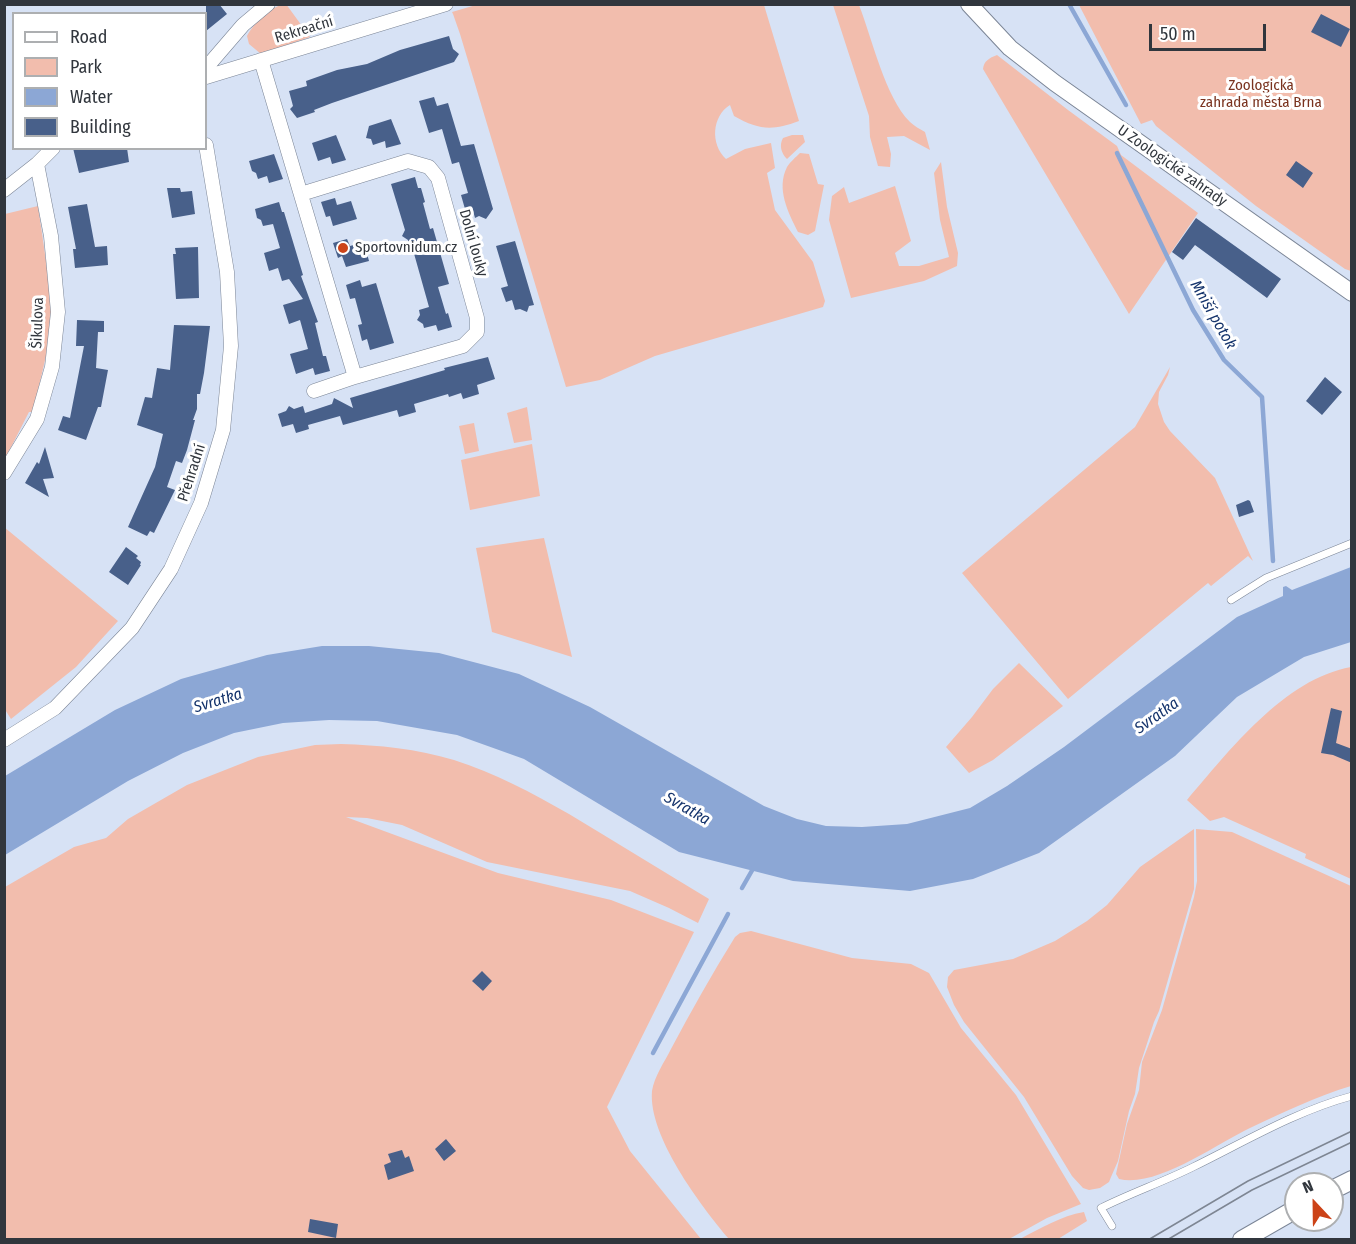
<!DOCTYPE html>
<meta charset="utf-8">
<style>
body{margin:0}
#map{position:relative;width:1356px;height:1244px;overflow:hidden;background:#d7e2f5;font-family:"Fira Sans Condensed",sans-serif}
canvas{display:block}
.frame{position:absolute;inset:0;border:6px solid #31363d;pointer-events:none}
.legend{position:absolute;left:12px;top:12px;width:195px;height:138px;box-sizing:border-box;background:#fff;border:2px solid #adafb1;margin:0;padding:8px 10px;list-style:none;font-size:18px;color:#31363d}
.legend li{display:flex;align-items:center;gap:12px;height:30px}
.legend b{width:30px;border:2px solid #adafb1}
.north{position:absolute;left:1284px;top:1172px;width:60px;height:60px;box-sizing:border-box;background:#fff;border:2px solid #adafb1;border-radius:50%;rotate:338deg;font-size:16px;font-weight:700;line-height:24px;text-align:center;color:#31363d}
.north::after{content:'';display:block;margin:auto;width:21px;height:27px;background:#cc4318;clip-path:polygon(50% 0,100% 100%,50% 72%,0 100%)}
.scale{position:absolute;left:1149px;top:24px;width:117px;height:27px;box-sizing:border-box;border:3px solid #31363d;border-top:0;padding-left:8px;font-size:18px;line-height:21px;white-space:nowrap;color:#31363d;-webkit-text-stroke:4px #fff;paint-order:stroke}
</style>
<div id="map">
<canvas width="1356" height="1244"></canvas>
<div class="frame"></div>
<ul class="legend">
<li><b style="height:8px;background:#fff"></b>Road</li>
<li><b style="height:16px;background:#f2bdad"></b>Park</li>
<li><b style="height:16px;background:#8ca7d5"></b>Water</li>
<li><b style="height:16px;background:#48608a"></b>Building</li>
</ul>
<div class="north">N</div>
<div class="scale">50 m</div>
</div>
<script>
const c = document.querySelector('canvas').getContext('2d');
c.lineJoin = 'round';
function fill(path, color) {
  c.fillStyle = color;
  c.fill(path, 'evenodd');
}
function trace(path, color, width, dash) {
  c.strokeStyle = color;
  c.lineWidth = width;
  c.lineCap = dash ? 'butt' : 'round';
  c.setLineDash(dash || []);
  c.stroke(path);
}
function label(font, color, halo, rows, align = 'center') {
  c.font = font + ' "Fira Sans Condensed",sans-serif';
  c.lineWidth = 6;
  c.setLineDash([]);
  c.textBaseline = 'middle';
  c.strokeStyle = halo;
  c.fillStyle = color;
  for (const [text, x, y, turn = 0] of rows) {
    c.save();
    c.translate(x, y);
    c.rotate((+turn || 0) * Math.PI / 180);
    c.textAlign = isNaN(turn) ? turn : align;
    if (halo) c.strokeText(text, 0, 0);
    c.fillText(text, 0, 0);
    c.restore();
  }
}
const green = new Path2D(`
 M286,4L310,37L261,54L249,44L247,36C253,24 272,5 286,4Z
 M476,5H764L799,121C772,131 759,130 734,116L730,105C712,116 710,144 726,159L745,149L771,143L775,168L767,173L775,210L813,262L825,301L823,307L655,356L600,380L566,387L460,34L453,14L452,12Z
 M833,5H859C872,38 885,97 910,122C914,126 920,129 925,132L930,150L904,136L887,137L891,154L890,167L878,166L870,137L869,116Z
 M1079,5H1351V271L1345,269L1256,206L1156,126L1152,120L1141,124Z
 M997,55L1068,110L1117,146L1121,155L1198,213L1129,314L983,69C984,61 989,58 997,55Z
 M792,135H803L805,142L787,159C781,153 779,145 783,138Z
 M800,153L809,154L818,184L824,185L815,231L808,235L798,232C788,212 776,189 787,167C790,162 796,157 800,153Z
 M941,162L947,207L958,253L957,266L924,281L851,298L829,220L832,196L844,187L849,203L895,186L911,241L895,253L899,266H919L949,257L940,220L934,173Z
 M38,206L53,309L49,343L33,412H29L5,459V214Z
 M1170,367L1168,375L1159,392L1158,404L1164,422L1170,431L1215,478L1253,561L1248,556L1211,586L1208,583L1068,699L962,573L1135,427Z
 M527,407L532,440L514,443L507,413Z
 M474,423L479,451L465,454L459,426Z
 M532,444L540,496L470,510L461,460Z
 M4,527L118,621L76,667L11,719L4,708Z
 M544,538L572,657L492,632L476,548Z
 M1019,663L1063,706L993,760L969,773L946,747L972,717L993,689Z
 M1351,667V879L1305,858L1306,854L1224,817L1210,821L1187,800C1229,751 1284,679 1351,667Z
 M341,744C379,745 417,749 454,760C495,773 532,793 569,814C616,842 662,871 709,899L698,923L669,908L630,891L487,862L402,825L367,818L346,817L498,873L611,900L694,932L607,1107L630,1151L701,1239L5,1240V887L74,847L106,838L128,819L187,785L258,757L315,745Z
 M1194,829V889L1159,1011L1154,1022L1139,1068L1135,1094L1129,1111L1118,1161L1111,1177L1109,1182L1100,1188L1089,1190L1083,1188L1072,1176L1024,1097L964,1022L954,1005L947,987L948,977L954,970L1013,959L1055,941L1087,921L1107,905L1140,867Z
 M1196,829L1232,832L1351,886V1086C1317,1096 1282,1113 1250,1128C1216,1144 1157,1188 1119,1179L1116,1174L1127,1124L1139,1090L1142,1062L1162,1010L1194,897L1197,881Z
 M751,931L852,958L911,964L929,973L961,1028L1016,1095L1081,1204L1047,1218L1009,1239H729C701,1206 648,1136 652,1091C654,1077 665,1061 671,1049C691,1011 712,974 735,937L740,933Z
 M1084,1212L1087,1221L1058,1239H1020C1041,1228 1061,1216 1084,1212Z`);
const water = new Path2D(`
 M1351,567V642L1304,657L1237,697L1175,756L1039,853L973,879L910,891L793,881L679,852L524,759L457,735L377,721L329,720L283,723L234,733L183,753L128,781L5,855V776L115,710L181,679L267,655L322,646H369L439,653L519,674L590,707L764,806L797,819L826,826L862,827L907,824L970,808L1007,786L1064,747L1237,617L1283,596V587L1286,586L1292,590Z`);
const stream = new Path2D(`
 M1069,4L1126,105
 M1117,153L1193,310L1224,360L1262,397L1273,561
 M742,888L754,867
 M653,1053L728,914`);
const building = new Path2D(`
 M206,4H219L227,14L206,31Z
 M1321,14L1350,29L1341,47L1311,32Z
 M449,36L453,49L459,54L454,62L332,103L314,110L315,112L297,118L290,109L293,106L289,91L307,86L306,81L337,70L367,64L400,50Z
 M434,97L437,106L448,103L461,146L474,144L493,209L486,219L479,216L475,218L472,207L465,209L461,195L468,193L459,162L452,164L442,129L429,133L419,101Z
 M391,119L401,144L386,148L385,141L373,145L371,139L366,138L369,126Z
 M336,135L346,160L332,164L330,157L318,161L312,143Z
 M73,148H127L129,162L79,173Z
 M274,154L283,179L269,183L267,176L258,179L256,173L252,171L249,161Z
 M1296,161L1313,173L1303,188L1286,175Z
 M415,177L418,188H421L425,202L423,203L430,229L433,228L449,284L438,287L446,314L448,313L452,327L438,331L436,325L424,328L423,324L417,320L420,315L419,310L429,307L413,250L411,251L408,240L402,236L405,230L391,184Z
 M167,188H180L181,192L192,191L195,214L172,218Z
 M335,198L337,205L351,201L357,219L333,226L330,216L326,217L321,202Z
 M279,202L282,212H284L303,275L301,276L318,322L315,323L323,356H326L330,371L315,375L313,368L296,374L290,354L308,349L300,320L289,324L283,305L303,299L289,279L282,281L278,268L269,271L264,253L280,248L273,224L263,226L261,220L257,218L255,209Z
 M87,204L95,247L107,246L108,265L75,268L73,249H76L68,207Z
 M1196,218L1281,279L1267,298L1195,245L1183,260L1172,252Z
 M347,239L350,246L364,242L369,261L346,267L342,256L338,258L333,243Z
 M515,241L534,305L529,306L527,312L520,309L515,310L512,300L506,302L501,288L508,286L496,246Z
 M198,247L199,298L176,299L173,254H176L175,248Z
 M360,280L362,287L376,283L394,343L370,350L367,339L362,341L358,325L362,324L355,298L350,299L346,285Z
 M77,320L104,321V332H98L96,368L108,370L101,407H98L86,440L58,430L63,416L70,418L84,346H76Z
 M174,325L210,326L204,373L200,394H197V409L193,420H195L187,450L182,463L176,461L167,487L175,490L154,533L150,531L147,536L128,527L155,467L163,434L137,425L145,397L152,398L157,368L170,370Z
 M488,357L495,379L477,385L479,394L463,399L461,393L449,397L448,394L414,404L416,412L399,417L397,410L343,425L340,416L308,425L309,429L296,433L293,424L282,427L278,414L286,411L289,406L294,409L303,406L305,413L332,404L334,398L353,408L350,398L445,370L444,368Z
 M1325,377L1342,392L1322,415L1306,401Z
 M45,447L54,478L43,479L49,497L25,483L37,462L39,464Z
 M1248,500L1250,501L1254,512L1239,517L1236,505Z
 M126,547L138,556L136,558L141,562L140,565H141L128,585L109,572Z
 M1331,708L1342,711L1336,743L1352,749V763L1333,755L1321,753Z
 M482,971L492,981L483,991L472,981Z
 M446,1139L456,1151L444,1161L435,1149Z
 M402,1150L405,1158L409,1156L414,1171L388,1180L384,1165L391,1162L388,1154Z
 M310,1219L338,1224L336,1238L308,1232Z`);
const service = new Path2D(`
 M1231,600L1266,578L1352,543
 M1112,1226L1101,1208C1131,1193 1163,1182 1193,1167C1244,1142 1296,1111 1352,1096`);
const minor = new Path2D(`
 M261,60L355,377L463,346L477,332V318L438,178L429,167L408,161L301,194
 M206,68L243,25L268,4
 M206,77L446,4
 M4,190L37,164L53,148
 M314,391L355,377
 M4,473L37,419L52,367L58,312L51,236L37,164
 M4,740L55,708L132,628L171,569L201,503L223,430L231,346L227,272L206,145`);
const tertiary = new Path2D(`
 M969,4L1010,48L1055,83L1352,293`);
const secondary = new Path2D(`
 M1332,1190L1352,1180
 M1242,1240L1296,1209`);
const tram = new Path2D(`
 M1148,1240L1248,1181L1352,1131
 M1167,1240L1252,1190L1352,1142`);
const markers = [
 [343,248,6,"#cc4318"]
];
const streetNames = [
 ["Rekreační",304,30,-17],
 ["U Zoologické zahrady",1172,166,35],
 ["Dolní louky",473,243,74],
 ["Šikulova",38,323,-88],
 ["Přehradní",192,473,-72]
];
const parkNames = [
 ["Zoologická",1261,86],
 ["zahrada města Brna",1261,103]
];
const poiNames = [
 ["Sportovnidum.cz",355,248]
];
const waterNames = [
 ["Mniší potok",1213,315,60],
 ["Svratka",218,701,-17],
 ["Svratka",1157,716,-35],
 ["Svratka",687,809,30]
];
fill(green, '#f2bdad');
fill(water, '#8ca7d5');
trace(stream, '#8ca7d5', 4.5);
fill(building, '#48608a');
trace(service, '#7b8596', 8);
trace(minor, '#7b8596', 15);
trace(tertiary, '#7b8596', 18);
trace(secondary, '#7b8596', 20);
trace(service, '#fff', 7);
trace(minor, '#fff', 14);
trace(tertiary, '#fff', 16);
trace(secondary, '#fff', 18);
trace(tram, '#7e8693', 1.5);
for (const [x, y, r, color] of markers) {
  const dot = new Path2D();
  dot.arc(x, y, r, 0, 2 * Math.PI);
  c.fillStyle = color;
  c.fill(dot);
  trace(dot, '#fff', 2);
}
label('15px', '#31363d', '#fff', streetNames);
label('15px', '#7a331f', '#fff', parkNames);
label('15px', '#31363d', '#fff', poiNames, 'left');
label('italic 16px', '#15346c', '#fff', waterNames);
</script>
